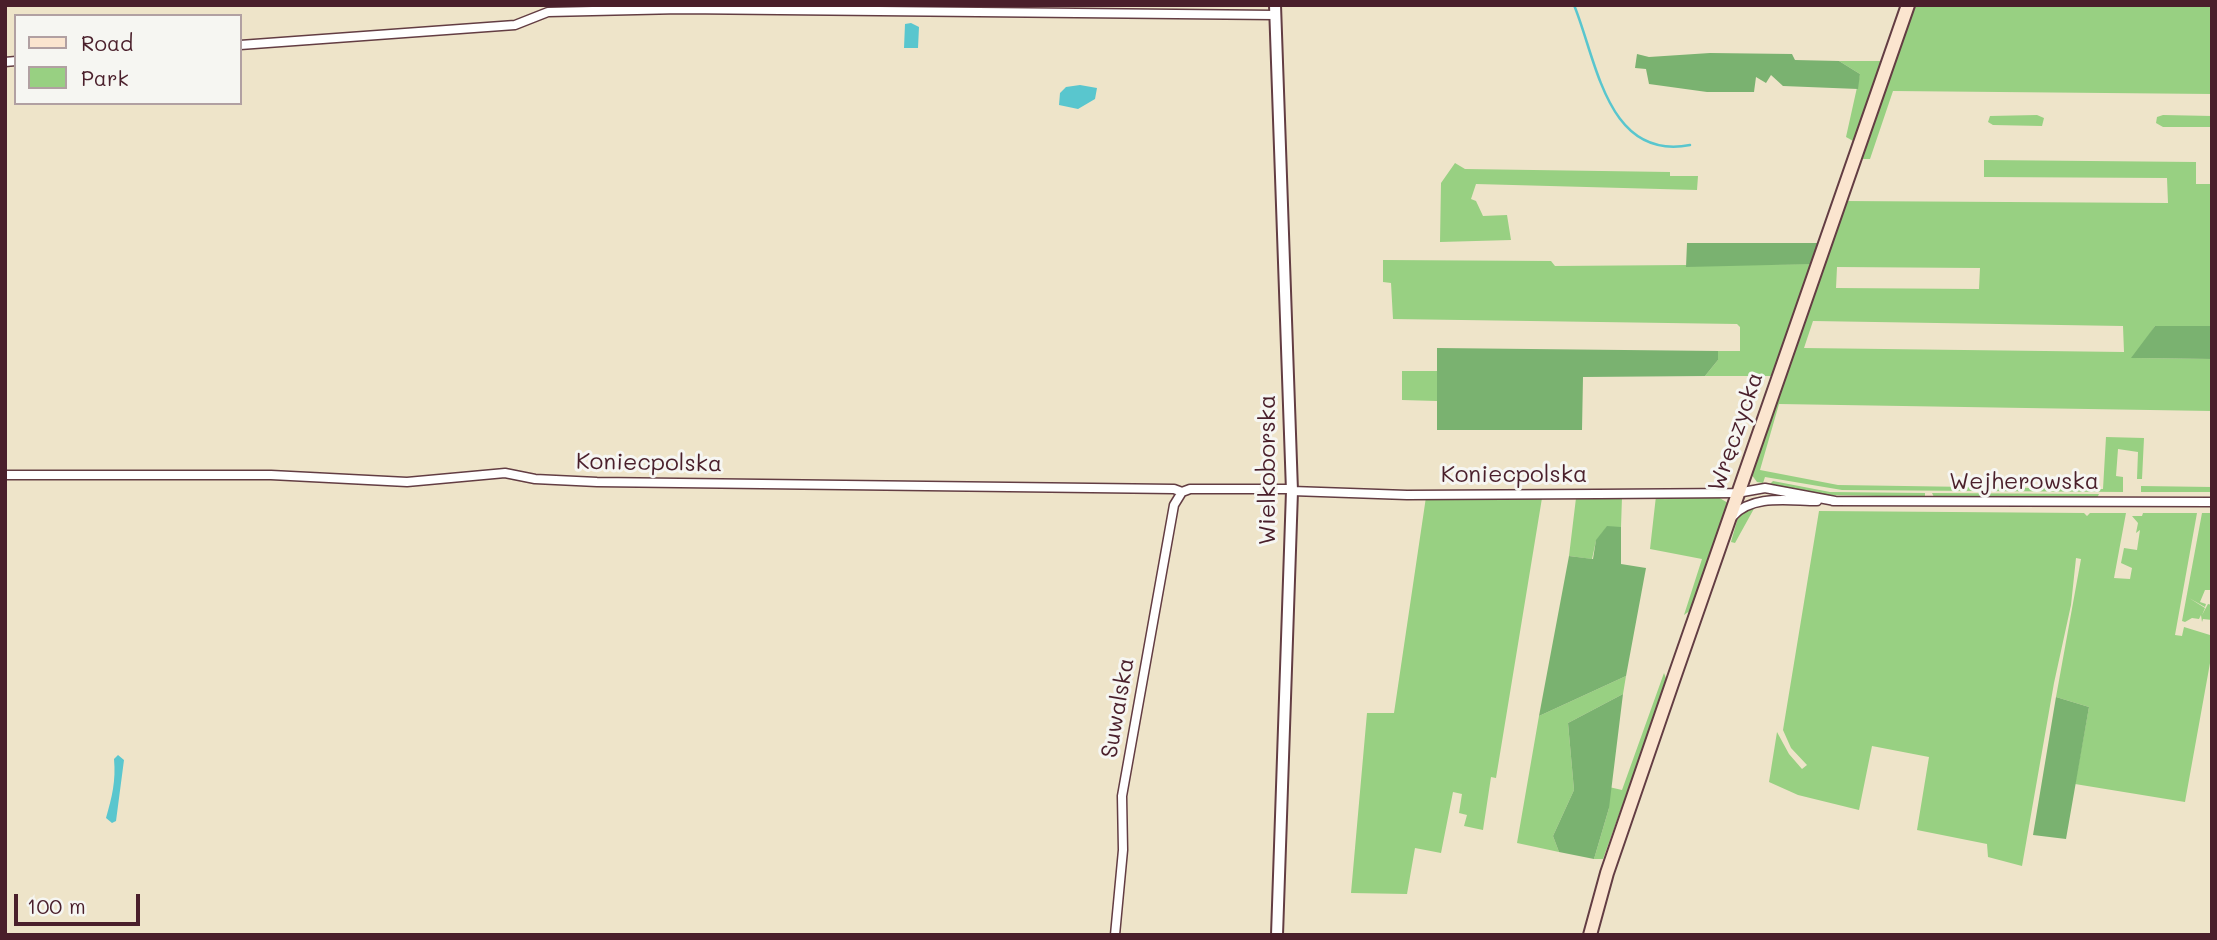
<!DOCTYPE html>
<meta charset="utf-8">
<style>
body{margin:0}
#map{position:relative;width:2217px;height:940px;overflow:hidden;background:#eee4c9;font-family:Mali,sans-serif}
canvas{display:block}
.frame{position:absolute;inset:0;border:7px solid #4a1f2b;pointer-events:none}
.legend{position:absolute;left:14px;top:14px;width:228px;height:91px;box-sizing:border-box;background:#f6f6f2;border:2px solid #b1a0a2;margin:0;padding:9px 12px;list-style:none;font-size:21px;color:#4a1f2b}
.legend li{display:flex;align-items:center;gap:14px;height:35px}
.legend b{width:35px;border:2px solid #b1a0a2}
.scale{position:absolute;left:14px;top:894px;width:126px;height:32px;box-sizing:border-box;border:4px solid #4a1f2b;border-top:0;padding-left:9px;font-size:21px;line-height:24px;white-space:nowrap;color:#4a1f2b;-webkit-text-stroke:5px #f6f6f2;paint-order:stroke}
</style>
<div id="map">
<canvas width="2217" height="940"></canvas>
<div class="frame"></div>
<ul class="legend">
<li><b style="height:9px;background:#fbe5cf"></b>Road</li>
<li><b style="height:19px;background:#98d082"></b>Park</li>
</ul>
<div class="scale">100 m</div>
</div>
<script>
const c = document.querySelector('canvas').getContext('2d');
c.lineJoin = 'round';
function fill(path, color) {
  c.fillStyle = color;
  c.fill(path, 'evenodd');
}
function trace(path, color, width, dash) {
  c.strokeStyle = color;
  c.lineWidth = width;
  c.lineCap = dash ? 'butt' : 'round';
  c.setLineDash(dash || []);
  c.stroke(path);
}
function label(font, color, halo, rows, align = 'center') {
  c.font = font + ' Mali,sans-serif';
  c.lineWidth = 6;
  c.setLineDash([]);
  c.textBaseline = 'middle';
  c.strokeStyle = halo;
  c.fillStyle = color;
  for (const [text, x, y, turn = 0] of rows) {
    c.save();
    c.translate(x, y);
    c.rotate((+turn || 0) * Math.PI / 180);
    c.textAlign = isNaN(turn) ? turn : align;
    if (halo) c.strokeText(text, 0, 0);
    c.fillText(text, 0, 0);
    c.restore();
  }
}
const green = new Path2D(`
 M1912,5H2212V94L1893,91L1870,159H1859Z
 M1839,61H1884L1855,142L1846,137L1860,74Z
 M2037,115L2044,118L2042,126L1993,125L1988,122L1990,116Z
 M2163,115L2212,116V127H2163L2156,123L2157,117Z
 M1984,160L2196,162V184H2212V326H2155L2134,358L2212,359V411L1779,404L1760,470L1838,485L2103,489L2106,437L2144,438L2142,479H2137L2138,452L2118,449L2116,476L2123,477V492L1842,490L1765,477L1763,483L1757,482L1751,474L1844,201L2168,203L2167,178L1984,177ZM1837,267L1980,268L1979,289L1836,288ZM1813,321L2123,326L2124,352L1804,348Z
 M1455,163L1465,169L1670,172V176H1698L1697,190L1476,184L1471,199L1476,201L1483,216L1507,215L1511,240L1440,242L1441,183Z
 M1383,260L1551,261L1555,266L1814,264L1775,376H1705L1718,360V351H1740V327L1737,324L1393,319L1391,283L1383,282Z
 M1402,371H1437V401L1402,400Z
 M1773,481L1830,492L1925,493V497L1829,495L1769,485Z
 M2141,486L2212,487V492H2141Z
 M1932,493L2099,494L2097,498L1934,497Z
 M1656,496L1718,497L1728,503L1691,610L1684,615L1702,559L1650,549Z
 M1426,497L1542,498L1496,778L1491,777L1483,830L1464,826L1467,815L1459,813L1462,794L1453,792L1441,853L1415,848L1407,894L1351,893L1367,713H1394Z
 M1622,497L1621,527H1607L1596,541L1592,559L1569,556L1576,498Z
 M1756,505L1735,543L1731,542L1739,514Z
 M1819,511L2084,513L2087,516L2090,513H2126L2114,578L2130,579L2132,568L2121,563L2124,548L2137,550L2140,530L2136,533L2138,523L2132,516H2142L2143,513H2197L2175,635L2182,636L2184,627L2210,635L2212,629V652L2185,802L2075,784L2089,707L2056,697L2081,559L2076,558L2071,605L2054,683L2022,866L1988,857L1987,844L1917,830L1929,757L1872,746L1859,810L1798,795L1769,782L1777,732L1789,754L1802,769L1807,765L1791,748L1783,730Z
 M2202,513H2212V590H2205L2200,602L2206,604L2205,607L2189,598L2205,608L2202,615L2208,604L2212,605V620L2203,619L2202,622L2201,615L2199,619L2192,618L2185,622L2182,621Z
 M1664,673L1667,681L1603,859H1594L1609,808V787L1622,790Z
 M1626,676L1623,694L1568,723L1574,790L1553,836L1559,852L1517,843L1539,716Z`);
const forest = new Path2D(`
 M1710,53L1792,54L1795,60L1839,61L1860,74L1858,89L1783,86L1771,75L1766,83L1756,77L1754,92H1707L1649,84L1646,69L1635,68L1637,54L1649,57Z
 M1687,243H1821L1814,264L1686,267Z
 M2155,326H2212V359L2131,358Z
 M1437,348L1718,351V360L1705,376L1583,377L1582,430H1437Z
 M1607,526L1621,527V564L1646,568L1626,676L1539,716L1569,556L1593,559L1596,540Z
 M1623,694L1609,808L1594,859L1559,852L1553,836L1574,790L1568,723Z
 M2056,697L2089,707L2066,839L2033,835Z`);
const water = new Path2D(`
 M911,23L919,27L918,48H904L905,24Z
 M1080,85L1097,88L1095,99L1078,109L1059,105L1060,93L1066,87Z
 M118,755L124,760L116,821L112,823L106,818C112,797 116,781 114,759Z`);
const stream = new Path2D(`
 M1574,5C1597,61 1607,161 1690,145`);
const minor = new Path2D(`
 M240,45L515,25L548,12L681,9L1275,15
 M5,62L16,61
 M5,475H271L407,482L505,473L535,479L597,482L1174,489L1182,492L1190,489H1292
 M1292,491L1407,495L1598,494L1737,493L1765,488L1835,501
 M1833,501L2212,502
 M1733,516C1753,494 1789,501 1817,501
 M1115,935L1123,850L1122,796L1174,505L1182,492`);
const tertiary = new Path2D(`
 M1275,5L1292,491L1277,935`);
const secondary = new Path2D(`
 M1590,935L1607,873L1675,675L1908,5`);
const streetNames = [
 ["Wręczycka",1736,432,-71],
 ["Koniecpolska",649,463,1],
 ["Wielkoborska",1268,470,-90],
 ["Koniecpolska",1514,475],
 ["Wejherowska",2024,482],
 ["Suwalska",1118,708,-80]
];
fill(green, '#98d082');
fill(forest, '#7ab270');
fill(water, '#59c6ce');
trace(stream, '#59c6ce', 2.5);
trace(minor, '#633d43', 11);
trace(tertiary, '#633d43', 14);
trace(secondary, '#633d43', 16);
trace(minor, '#fff', 8);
trace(tertiary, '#fff', 10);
trace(secondary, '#fbe5cf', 12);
label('23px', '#4a1f2b', '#f6f6f2', streetNames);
</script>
